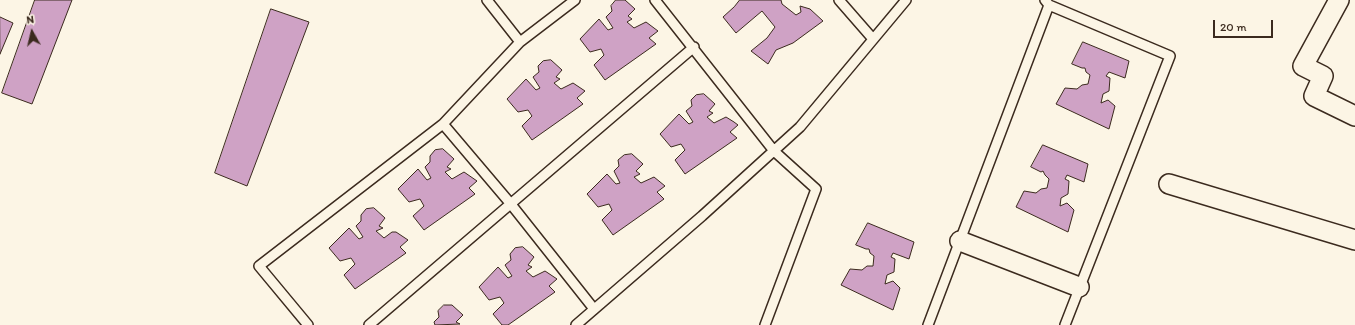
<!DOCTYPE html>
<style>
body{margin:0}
#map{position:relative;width:1355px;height:325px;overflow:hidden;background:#fcf5e5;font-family:Itim,sans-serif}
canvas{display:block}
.north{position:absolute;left:12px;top:12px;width:40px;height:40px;-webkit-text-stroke:3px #fcf5e5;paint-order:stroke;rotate:352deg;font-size:11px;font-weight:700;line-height:16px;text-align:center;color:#3b2a1e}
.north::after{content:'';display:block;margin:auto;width:14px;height:18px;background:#3b2a1e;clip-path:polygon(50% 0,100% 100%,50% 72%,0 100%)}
.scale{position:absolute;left:1213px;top:20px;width:60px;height:18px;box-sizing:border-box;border:2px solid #3b2a1e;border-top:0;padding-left:5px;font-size:12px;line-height:14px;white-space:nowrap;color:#3b2a1e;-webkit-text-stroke:3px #fcf5e5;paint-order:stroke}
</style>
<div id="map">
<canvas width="1355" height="325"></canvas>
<div class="north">N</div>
<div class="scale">20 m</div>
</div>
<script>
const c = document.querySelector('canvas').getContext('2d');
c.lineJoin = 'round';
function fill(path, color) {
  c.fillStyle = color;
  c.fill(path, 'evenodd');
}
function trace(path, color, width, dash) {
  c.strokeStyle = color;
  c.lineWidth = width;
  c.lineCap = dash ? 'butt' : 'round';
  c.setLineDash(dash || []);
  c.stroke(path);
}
const building = new Path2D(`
 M35,0H72L32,104L2,93Z
 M616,0H625L635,9L628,16L632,19L627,22L634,28L646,22L658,31L649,38L656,44L605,80L594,65L604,55L601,49L590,52L580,39L599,19L608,30L613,28L606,17L612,11L611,6Z
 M740,0H781L782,4L796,15L801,12L800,6L810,9L823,21L793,43L776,50L768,64L751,51L767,38L775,27L762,11L736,33L723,17L734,7Z
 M271,9L309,22L247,186L215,173Z
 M0,17L13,23L0,54Z
 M1083,42L1129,61L1125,78L1109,72L1106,76L1110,78L1109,91L1103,94L1101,103L1108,100L1115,106L1109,129L1056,104L1065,88L1077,89L1082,85L1088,84L1090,75L1086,72L1085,68H1082L1072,64Z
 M551,60L562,70L556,77L560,79L554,83L561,89L573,83L585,91L577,98L583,104L532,140L522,126L532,116L528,110L518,112L507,99L526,79L536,90L540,88L533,77L539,72L538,66L543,61Z
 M704,94L715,104L709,111L713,113L707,117L714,123L726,117L734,122L738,125L730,132L737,138L685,174L675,160L685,150L681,144L671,147L660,134L679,114L689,124L693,122L686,111L692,106L691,100L696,95Z
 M1043,145L1088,164L1084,182L1067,175L1065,179L1069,181L1068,194L1061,198L1060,206L1067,203L1074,210L1068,232L1016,207L1024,191L1036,193L1041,189L1047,188L1049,179L1045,175L1043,171L1041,172L1031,167Z
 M443,149L454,159L447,167L451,169L445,172L452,179L464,172L477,181L469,188L475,194L424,230L413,216L424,206L420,199L409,202L398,189L418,169L427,180L431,178L425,167L430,162V156L435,150Z
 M632,154L643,164L636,171L640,174L634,177L641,183L654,177L665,186L657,192L664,199L613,235L602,220L612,210L609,204L598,207L587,194L607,174L616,184L620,183L614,171L619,166L618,160L624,155Z
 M374,208L385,218L379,226L383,228L376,231L384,238L392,232H396L408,240L400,247L406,253L355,289L344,275L355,264L351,258L340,261L329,248L349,228L359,239L363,237L356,226L361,221V215L366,209Z
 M868,223L914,242L909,259L893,253L891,257L895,259L894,272L887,275L885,284L893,281L900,288L893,310L841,285L850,269L862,270L867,266H873L874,256L870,253L869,249H866L856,245Z
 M523,247L534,257L528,265L532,267L526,271L533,277L545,271L557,279L549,286L555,292L508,325H502L493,314L504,303L500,297L489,300L479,287L498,267L508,278L512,276L505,265L511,260L510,254L515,248Z
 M444,305H452L463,315L456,322L460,324L435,325L434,322L439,317L438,311Z`);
const service = new Path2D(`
 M655,0L774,151L816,189L765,325
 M839,0L873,39
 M1045,0L1049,5L1170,56L1065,325
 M520,42L575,0
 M443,124L510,203L594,309
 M308,325L259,266L443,124L520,42L487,0
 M369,325L694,47
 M576,325L702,216L800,127L906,0
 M928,325L1049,5`);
const minor = new Path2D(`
 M1339,0L1303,66L1323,76L1314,96L1355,116
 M1169,184L1355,240
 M960,241L1079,287`);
fill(building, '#cfa2c5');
trace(building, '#3b2a1e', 1);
trace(service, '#3b2a1e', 12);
trace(minor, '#3b2a1e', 22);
trace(service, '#fcf5e5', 9);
trace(minor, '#fcf5e5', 19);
</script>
